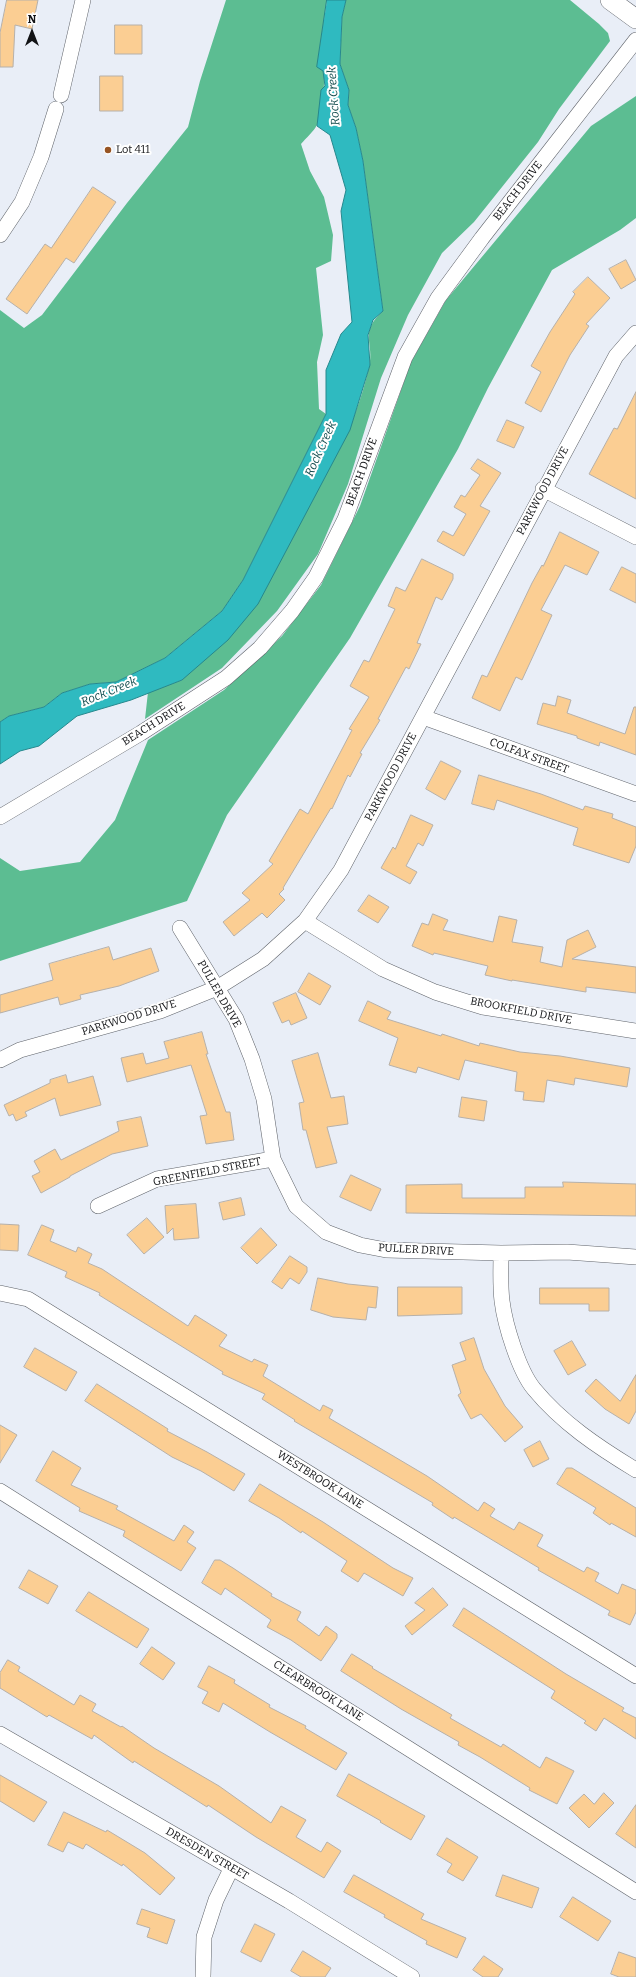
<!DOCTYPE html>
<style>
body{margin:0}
#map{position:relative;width:636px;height:1977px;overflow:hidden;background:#e9eef7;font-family:Bitter,serif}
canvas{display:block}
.north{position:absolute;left:12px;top:12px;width:40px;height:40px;-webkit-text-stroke:3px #fff;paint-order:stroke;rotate:0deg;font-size:11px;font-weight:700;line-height:16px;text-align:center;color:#121316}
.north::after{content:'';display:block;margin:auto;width:14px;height:18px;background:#121316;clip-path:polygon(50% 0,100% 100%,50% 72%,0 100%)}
</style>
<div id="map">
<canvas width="636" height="1977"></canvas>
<div class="north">N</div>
</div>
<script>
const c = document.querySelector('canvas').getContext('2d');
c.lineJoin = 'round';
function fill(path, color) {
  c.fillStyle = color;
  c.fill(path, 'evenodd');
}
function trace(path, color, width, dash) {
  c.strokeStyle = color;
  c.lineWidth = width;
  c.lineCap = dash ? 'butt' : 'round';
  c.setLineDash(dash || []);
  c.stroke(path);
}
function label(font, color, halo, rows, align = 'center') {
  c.font = font + ' Bitter,serif';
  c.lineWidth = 4;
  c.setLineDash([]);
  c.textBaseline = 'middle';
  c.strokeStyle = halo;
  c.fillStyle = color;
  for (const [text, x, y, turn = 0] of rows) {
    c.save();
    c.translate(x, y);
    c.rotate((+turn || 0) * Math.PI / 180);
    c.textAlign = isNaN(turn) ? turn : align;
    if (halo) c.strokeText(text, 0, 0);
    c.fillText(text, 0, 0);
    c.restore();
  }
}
const forest = new Path2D(`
 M226,0H327C319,40 331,87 317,125C314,131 306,138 301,144L310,171L324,197L333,235L331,261L316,268L323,335L317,362L319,409L326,414L243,580L222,611L165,658L116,682L90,684L62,693L44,707L9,716L0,722V310L24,328L42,315L127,203L188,127L200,81Z
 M346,0H570L599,24L608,33L610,41L559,109L538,142L474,222L442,253L408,315L381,378L348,484L318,554L277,611L222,668L145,719L148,692L182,680L335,455C351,428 362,398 369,367C375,343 358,333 383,311L363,161L356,128L348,105L349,90L340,64L342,17Z
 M636,96V218L620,230L552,270L488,388L458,449L350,638L227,815L187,901L0,961V858L20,871L80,862L115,820L148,740L224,690L282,636L321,585L360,506L411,362L446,300L591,126Z`);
const water = new Path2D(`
 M327,0H346L342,17L340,64L349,90L348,105L356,128L363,161L383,311L373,320L368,335L370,365L350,430L258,604L228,640L182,680L131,700L77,716L39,746L20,751L0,764V722L9,716L44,707L62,693L90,684L116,682L165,658L222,611L243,580L326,414V370L341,334L352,322L341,211L346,190L330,135L317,126L321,90L325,86L323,71L317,67Z`);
const building = new Path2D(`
 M7,0H38L32,29L15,25L13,67H0V33Z
 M115,25H142V54H115Z
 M100,76H123V111H100Z
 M93,187L116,202L74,263L66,258L27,314L6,299L45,244L51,248Z
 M626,260L636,280L621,289L609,269Z
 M588,277L610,298L586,324L589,326L570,355L541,412L525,403L541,372L531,366L550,332L575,294L573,292Z
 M636,392V499L589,474L614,428L617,429Z
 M507,420L524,427L514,448L497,441Z
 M478,459L501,473L480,506L490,511L464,556L437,541L443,531L453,536L466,514L454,507L461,495L465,497L480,475L471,469Z
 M560,532L599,552L587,575L565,565L541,610L552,615L522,680L516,677L500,711L472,698L482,675L487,677L532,583L542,565L543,566Z
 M422,559L453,574V579L442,600L436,597L417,643L421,644L409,669L406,667L378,719L380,720L360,753L362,754L350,777L348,775L332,809L331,808L283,888L284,889L279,894L285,900L267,918L262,913L234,936L223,922L250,900L242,893L273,864L269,861L300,809L308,814L352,730L349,729L369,697L350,686L364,660L369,662L395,609L388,606L396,587L405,591Z
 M622,567L636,574V603L610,590Z
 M558,696L571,700L567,713L625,734L634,707H636V755L600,742L599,746L577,738V736L537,724L543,703L555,706Z
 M441,761L461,771L445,800L426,789Z
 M479,775L541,794L583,810L585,806L613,814L612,818L636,827V846L629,863L573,845L578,828L497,800L494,810L472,804Z
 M411,815L433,825L423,846L418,843L406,866L417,872L410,884L381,868L393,847L395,849Z
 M369,895L389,907L378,923L358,911Z
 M433,914L448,920L443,930L493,942L499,916L517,920L512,942L543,947L540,962L562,967L567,940L588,930L596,947L572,959L636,967V993L586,987V992L512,980V981L485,975L488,966L434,953L433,955L412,946L422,923L428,925Z
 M109,947L113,960L151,948L159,971L119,986L80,995L81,999L60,1005L58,997L0,1013V995L53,980L49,964Z
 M309,973L331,986L320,1005L298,992Z
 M296,993L307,1018L291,1025L289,1020L282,1023L273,1003Z
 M368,1001L391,1012L387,1019L441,1036L442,1034L479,1046L480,1043L520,1052L560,1056L630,1068L627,1087L575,1078L574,1085L547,1080L544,1102L523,1100L524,1092L515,1091L517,1072L465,1060L459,1080L418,1067L416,1073L389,1065L398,1038L359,1021Z
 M202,1032L208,1054H206L226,1112H230L234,1140L206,1144L200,1116L207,1115L191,1065L127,1082L121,1058L143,1053L146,1064L169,1058L164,1042Z
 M318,1053L331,1098L344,1096L348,1124L327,1127L337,1163L316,1168L306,1130H303L299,1103L304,1102L292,1061Z
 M66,1075L68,1083L93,1076L101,1105L60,1116L55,1098L25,1112L27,1116L16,1121L13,1114L9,1116L4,1105L50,1083V1080Z
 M462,1097L487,1101L484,1121L459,1117Z
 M141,1117L148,1146L112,1154L70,1176V1177L41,1193L32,1176L40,1172L34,1161L55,1149L61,1160L119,1131L117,1122Z
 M351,1175L381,1189L371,1211L340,1197Z
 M563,1182L636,1184V1216L406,1213V1185L462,1184V1198H525V1187H563Z
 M241,1198L245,1215L223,1220L219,1203Z
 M196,1204L199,1238L174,1240L173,1228L167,1234L165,1206Z
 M147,1218L164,1237L144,1254L127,1235Z
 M0,1224L19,1225L18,1251L0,1250Z
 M42,1225L54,1230L50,1241L76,1252L78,1247L92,1254L88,1263L102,1269L188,1326L195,1315L227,1335L219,1346L252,1362L254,1359L268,1365L263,1376L320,1411L323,1405L333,1410L329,1418L427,1476L478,1511L484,1502L495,1509L490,1516L514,1530L519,1522L543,1535L537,1546L584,1572L587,1567L599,1573L595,1581L618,1594L622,1584L636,1590V1612L630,1625L608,1615L610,1611L538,1570L539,1568L454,1517L453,1519L432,1505L433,1503L294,1421L295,1420L262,1399L265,1394L222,1374L223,1372L99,1295L100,1293L65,1277L67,1272L28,1255Z
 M261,1228L277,1245L257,1264L241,1248Z
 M290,1256L307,1267V1272L299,1284L290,1278L282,1289L272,1282Z
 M318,1278L348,1284L378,1287L376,1308L368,1307L366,1320L333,1317L311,1310Z
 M398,1287H462V1314L398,1316Z
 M540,1288H609V1311H589V1304H540Z
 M474,1338L484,1369L505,1406L523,1427L505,1442L481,1414L471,1419L458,1395L461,1393L452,1365L466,1360L460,1343Z
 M572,1341L586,1365L568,1375L554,1351Z
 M35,1348L77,1372L66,1391L24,1367Z
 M636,1375V1411L629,1424L605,1409L585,1391L596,1379L620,1401Z
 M97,1384L168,1429L167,1431L207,1452L245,1474L234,1491L201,1471L172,1457L85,1401Z
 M0,1425L17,1435L0,1463Z
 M540,1441L549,1459L533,1467L524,1450Z
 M53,1451L81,1468L71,1485L118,1506L116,1509L174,1541L184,1525L194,1532L187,1542L196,1548L181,1571L123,1536L125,1531L79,1511L80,1508L36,1481Z
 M567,1468H572L636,1508V1537L611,1523L610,1525L593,1513L596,1508L557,1484Z
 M260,1484L323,1522L393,1568L413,1578L403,1596L364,1573L358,1582L341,1571L347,1561L302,1531L301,1533L279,1518L249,1501Z
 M215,1560H220L233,1568L272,1594L271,1596L301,1612L297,1620L319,1636L326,1626L337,1634V1638L321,1661L291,1640L267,1627L271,1620L225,1588L221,1595L202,1583Z
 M29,1570L58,1586L48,1604L19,1588Z
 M433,1588L448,1605L412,1635L405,1626L425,1610L415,1603Z
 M89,1592L149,1629L137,1648L76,1611Z
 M464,1608L566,1674L624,1708L622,1711L636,1718V1739L604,1718L596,1731L584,1723L586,1721L551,1698L555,1691L453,1626Z
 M152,1647L175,1663L163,1680L140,1664Z
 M352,1654L373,1667L372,1668L452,1715L450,1718L501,1747L503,1744L540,1768L546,1757L574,1771L557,1804L529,1790L530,1788L480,1757L458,1745L459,1742L401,1709L341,1671Z
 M8,1660L20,1667L18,1671L74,1705L80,1695L96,1704L92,1711L121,1727L122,1726L154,1748L219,1786L271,1823L281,1806L306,1820L296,1837L321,1852L327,1842L341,1851L324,1878L256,1837L208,1805L207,1807L134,1761L133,1763L94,1735L92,1739L49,1715L47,1717L0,1688V1673Z
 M209,1666L235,1680L234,1683L270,1705L269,1707L306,1726L305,1728L347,1753L336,1770L270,1732L223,1703L219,1712L202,1703L208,1692L198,1687Z
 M349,1774L425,1816L411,1840L380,1822L381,1821L337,1796Z
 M0,1775L47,1802L34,1822L0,1801Z
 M604,1793L614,1803L589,1828L569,1808L584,1794L594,1804Z
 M636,1805V1848L616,1834Z
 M64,1812L106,1832L107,1830L145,1853L175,1878L160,1895L123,1864L122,1866L86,1844L83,1849L68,1842L63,1852L48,1845Z
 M447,1838L478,1857L463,1881L447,1872L452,1864L437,1855Z
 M354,1875L424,1914L421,1919L466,1938L457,1958L426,1944L427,1941L384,1917L385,1915L344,1892Z
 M503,1875L539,1888L532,1908L496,1896Z
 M573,1897L611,1921L598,1941L560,1917Z
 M142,1909L175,1920L167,1944L147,1937L150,1928L137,1924Z
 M255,1924L275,1934L261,1962L241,1952Z
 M303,1951L331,1968L325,1977H301L291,1971Z
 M619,1952L636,1958V1977H619L611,1974Z
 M484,1956L503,1969L498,1977H483L473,1970Z`);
const minor = new Path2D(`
 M61,95L83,0
 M0,235L22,202L41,157L56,109
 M543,489L636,537
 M423,717L636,794
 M0,817L141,733L226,678L260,648L292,611L316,577L345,519L405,357L438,298L482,238L636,40
 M305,921L383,969L435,992L483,1007L636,1031
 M180,928L236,1019L252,1059L264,1099L273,1159L296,1206L326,1232L360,1245L386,1250L501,1253L567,1252L636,1257
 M0,1060L20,1050L160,1011L217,988L263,959L305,921L341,870L616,356L636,333
 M98,1206L157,1179L273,1159
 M501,1253C501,1269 500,1285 502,1301C505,1325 519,1371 534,1389C562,1423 598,1447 636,1470
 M0,1293L28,1299L636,1676
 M0,1491L636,1892
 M0,1734L289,1901L412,1977
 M203,1977L204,1937L216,1900L231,1869`);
const major = new Path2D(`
 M610,0L636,19`);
const markers = [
 [108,150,4,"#975423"]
];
const poiNames = [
 ["Lot 411",116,150]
];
const streetNames = [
 ["BEACH DRIVE",518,191,-52],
 ["BEACH DRIVE",362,472,-70],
 ["PARKWOOD DRIVE",543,491,-62],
 ["BEACH DRIVE",154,724,-32],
 ["COLFAX STREET",529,756,20],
 ["PARKWOOD DRIVE",391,777,-62],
 ["PULLER DRIVE",219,994,60],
 ["BROOKFIELD DRIVE",521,1011,11],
 ["PARKWOOD DRIVE",129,1018,-17],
 ["GREENFIELD STREET",207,1172,-11],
 ["PULLER DRIVE",416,1250,3],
 ["WESTBROOK LANE",320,1480,32],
 ["CLEARBROOK LANE",318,1691,32],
 ["DRESDEN STREET",207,1854,30]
];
const waterNames = [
 ["Rock Creek",334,96,-94],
 ["Rock Creek",321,449,-66],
 ["Rock Creek",109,692,-22]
];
fill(forest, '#5cbd92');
fill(water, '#2fbac0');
trace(water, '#26888d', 1);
fill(building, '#fbce93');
trace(building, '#b6b0a9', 1);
trace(minor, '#5f636a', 16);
trace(major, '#5f636a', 20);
trace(minor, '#fff', 15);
trace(major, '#fff', 19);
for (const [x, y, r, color] of markers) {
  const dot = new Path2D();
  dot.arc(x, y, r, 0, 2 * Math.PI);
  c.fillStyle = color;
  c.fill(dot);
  trace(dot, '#fff', 1.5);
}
label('11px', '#121316', '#fff', poiNames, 'left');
label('11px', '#121316', '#fff', streetNames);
label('italic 12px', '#144d4f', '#fff', waterNames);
</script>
